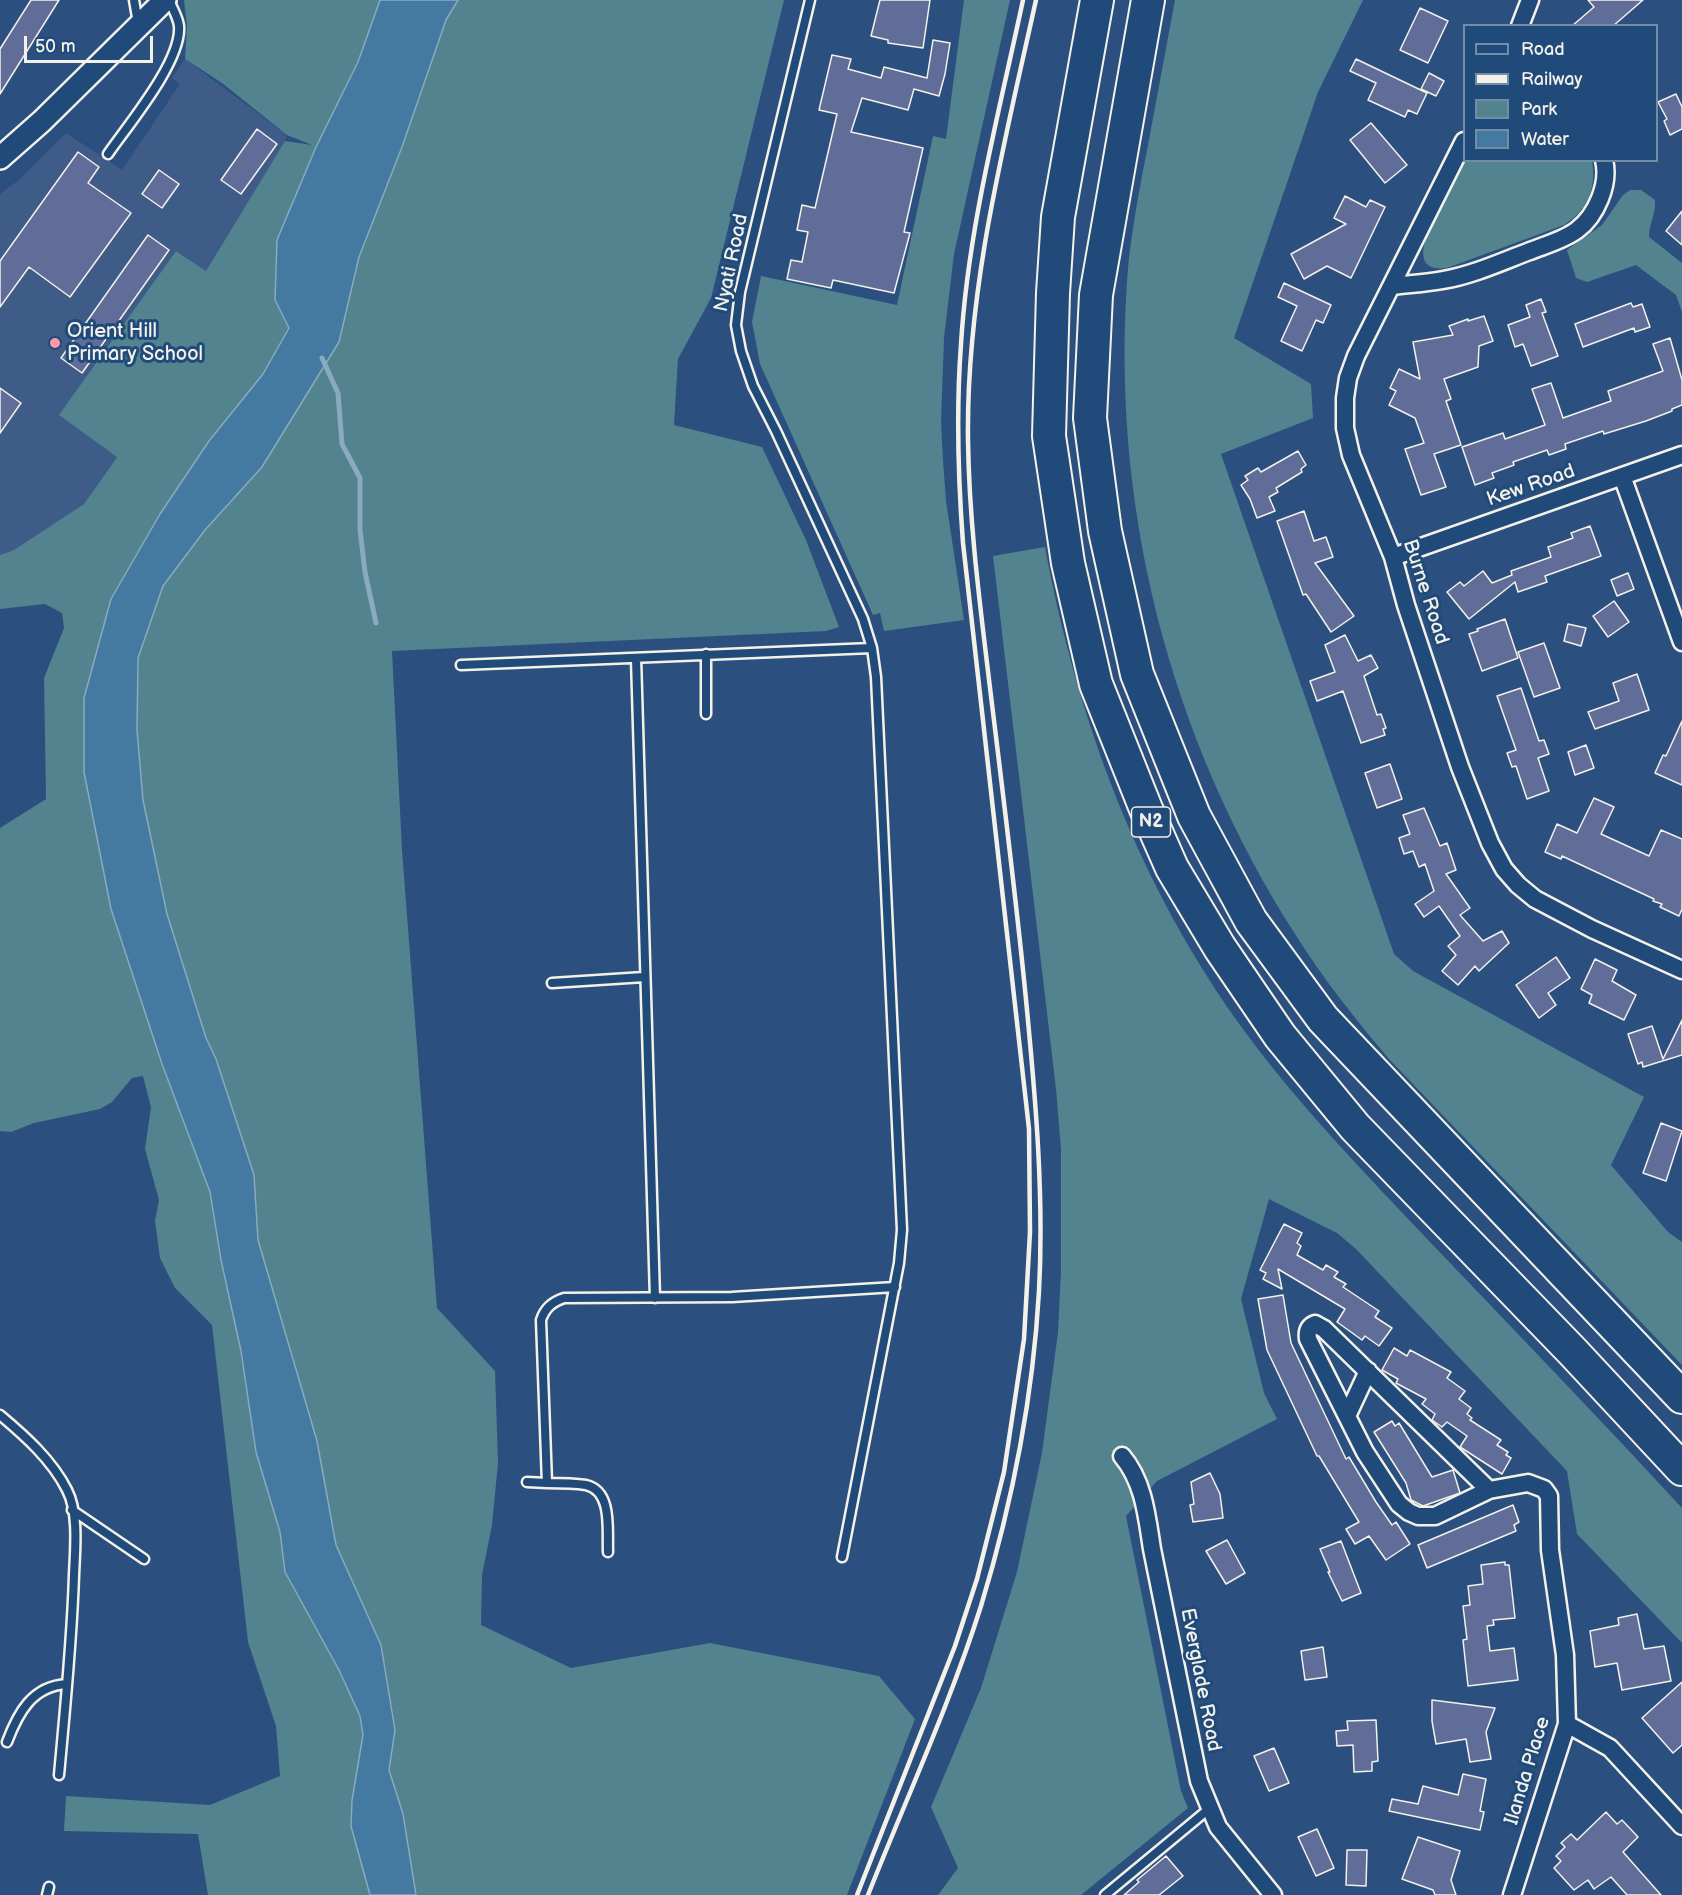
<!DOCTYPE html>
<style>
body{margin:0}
#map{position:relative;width:1682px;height:1895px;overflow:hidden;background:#2b5080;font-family:"Balsamiq Sans",sans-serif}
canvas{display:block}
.legend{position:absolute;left:1463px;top:24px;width:195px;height:138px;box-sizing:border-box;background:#1f4a7a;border:2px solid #748da6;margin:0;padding:8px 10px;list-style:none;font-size:18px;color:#f4f1e8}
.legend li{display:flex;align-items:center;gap:12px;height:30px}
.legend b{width:30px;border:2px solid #748da6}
.scale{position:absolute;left:24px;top:36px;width:129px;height:27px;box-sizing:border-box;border:3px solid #f4f1e8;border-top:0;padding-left:8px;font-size:18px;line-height:21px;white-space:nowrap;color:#f4f1e8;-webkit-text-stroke:4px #1f4a7a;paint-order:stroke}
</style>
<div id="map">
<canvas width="1682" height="1895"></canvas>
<ul class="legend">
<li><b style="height:8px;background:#1f4a7a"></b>Road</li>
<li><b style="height:8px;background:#f4f1e8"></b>Railway</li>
<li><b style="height:16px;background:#52838e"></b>Park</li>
<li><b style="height:16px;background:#447aa2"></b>Water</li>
</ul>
<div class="scale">50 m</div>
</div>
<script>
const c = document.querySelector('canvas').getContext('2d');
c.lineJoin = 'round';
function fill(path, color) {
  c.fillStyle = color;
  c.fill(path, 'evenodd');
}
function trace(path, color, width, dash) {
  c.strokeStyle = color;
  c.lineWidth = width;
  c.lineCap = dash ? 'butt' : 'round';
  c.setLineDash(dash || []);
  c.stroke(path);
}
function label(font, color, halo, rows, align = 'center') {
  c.font = font + ' "Balsamiq Sans",sans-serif';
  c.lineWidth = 6;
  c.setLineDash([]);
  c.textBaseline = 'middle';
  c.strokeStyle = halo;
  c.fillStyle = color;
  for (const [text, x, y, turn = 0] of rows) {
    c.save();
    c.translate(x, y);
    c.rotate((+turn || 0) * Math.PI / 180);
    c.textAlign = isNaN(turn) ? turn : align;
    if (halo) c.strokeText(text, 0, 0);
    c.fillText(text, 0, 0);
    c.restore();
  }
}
const built = new Path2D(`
 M185,59L287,135L285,141L206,271L177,251L60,415L117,456L84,504L14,550L0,555V194L19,180L66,133L122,170L180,84L172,78Z`);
const green = new Path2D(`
 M184,0H380L275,300L289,328L263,374L209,441L84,772L111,909L162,1064L210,1192L221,1260L241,1351L256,1452L280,1532L285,1572L339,1670L360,1716L363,1735L352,1800L351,1826L370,1895H208L198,1834L64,1831L66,1796L210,1805L280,1776L276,1726L248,1642L212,1325L175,1288L160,1258L155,1221L159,1200L145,1149L151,1107L143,1076L132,1078L112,1102L100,1109L34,1123L11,1132L0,1131V828L46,799L44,678L64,628L62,613L45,604L0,609V555L14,550L84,504L117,457L59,415L176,251L206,271L285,141L312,145L287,135L222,83L185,59L187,26Z
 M458,0H784L711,298L678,359L674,425L762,447L806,540L839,627L826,631L392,651L402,850L437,1308L495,1371L498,1463L492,1525L482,1575L481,1625L571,1668L710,1643L879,1676L915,1719L847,1895H416L403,1814L389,1770L395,1730L381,1645L336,1545L317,1441L258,1240L254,1175L216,1059L206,1038L167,914L143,800L137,730L138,658L163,586L339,342L359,257L402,147L446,20Z
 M964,0H1010L954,254L944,338L941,421L943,461L946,501L964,620L884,631L880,613L873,615L760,364L752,322L761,276L897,305L933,136L946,139Z
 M1175,0H1363L1318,92L1234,338L1311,384L1313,418L1221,454L1394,954L1413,971L1644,1097L1611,1165L1668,1232L1682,1242V1365L1389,1059C1356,1020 1324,980 1297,937C1169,738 1109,504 1128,268C1132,227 1140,186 1148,145C1157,97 1166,48 1175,0Z
 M1464,159L1592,161C1597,188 1587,211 1564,225L1447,268C1401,274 1435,218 1443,201C1450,187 1457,173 1464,159Z
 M1630,190H1641L1655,200C1656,214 1649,224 1649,237L1682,263V312L1676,295L1636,265L1587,282L1576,278L1567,250L1602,225L1623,195Z
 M1045,547C1077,720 1139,886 1243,1029C1299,1106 1365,1173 1430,1242C1514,1330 1599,1418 1682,1508V1643L1577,1534L1567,1471L1356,1249L1337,1233L1269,1199L1241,1299L1264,1393L1277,1419L1157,1481L1126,1516L1181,1791L1188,1808L1081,1895H938L958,1868L931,1807L981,1688L1017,1572L1042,1453L1058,1332L1061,1271V1149L1056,1089L993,556Z`);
const water = new Path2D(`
 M380,0H458L446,20L402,147L359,257L339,342L262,467L205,530L163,586L138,658L137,730L143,800L167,914L206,1038L216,1059L254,1175L258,1240L317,1441L336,1545L381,1645L395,1730L389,1770L403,1814L416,1895H370L351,1826L352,1800L363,1735L360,1716L339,1670L285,1572L280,1532L256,1452L241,1351L221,1260L210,1192L162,1064L111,909L84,772V698L111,599L160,514L209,441L263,374L289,328L275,300L277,240L316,147L358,62Z`);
const stream = new Path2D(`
 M322,358L338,393L342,444L360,478V530L365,572L376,623`);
const building = new Path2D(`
 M31,0H59L0,94V49Z
 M880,0H930L923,48L888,43V40L871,36Z
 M1588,0H1643L1613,26H1572L1594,7Z
 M1420,8L1448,21L1428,63L1400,50Z
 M933,40L950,43L945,74L939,96L914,89L908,110L862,98L851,132L923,148L904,232L910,233L894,293L833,280L831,288L787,279L791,260L802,262L808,232L797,230L802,205L815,208L837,114L819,110L832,55L851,59L848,69L881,78L884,67L927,78Z
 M1356,59L1427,93L1417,114L1408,110L1405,117L1368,100L1376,83L1350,71Z
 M1429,73L1444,81L1436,96L1421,89Z
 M1676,94L1682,107V129L1670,135L1664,121L1667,119L1658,102Z
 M1371,123L1407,165L1385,183L1350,140Z
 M257,129L277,144L241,194L221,180Z
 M78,152L99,167L88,183L131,213L70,297L29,267L0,307V261Z
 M159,170L179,184L162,208L142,194Z
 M1345,196L1366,207L1370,200L1385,207L1351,278L1327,266L1304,279L1291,254L1346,224L1334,218Z
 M1682,211V245L1666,231Z
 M148,235L169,250L82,373L61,358Z
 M1284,283L1331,305L1323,323L1316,320L1302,351L1281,341L1297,306L1278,297Z
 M1541,299L1546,312L1542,313L1558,356L1531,366L1523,344L1515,347L1508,325L1530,317L1526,305Z
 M1631,303L1633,307L1642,304L1650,327L1635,332L1634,328L1583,347L1575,324Z
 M1484,316L1493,341L1479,346L1478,367L1444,379L1451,399L1446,401L1461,445L1434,454L1446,487L1421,495L1405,449L1424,443L1415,418L1389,405L1396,391L1390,388L1399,369L1420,379L1413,342L1453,335L1449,326L1468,319V321Z
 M1670,338L1682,380V405L1672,409V411L1646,421L1604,434L1603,431L1565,444L1566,449L1549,455L1547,450L1513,462L1514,465L1492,473L1494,478L1475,485L1462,447L1503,433L1505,439L1545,425L1532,389L1551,383L1563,418L1611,401L1608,391L1663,371L1653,344Z
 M0,388L21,403L0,433Z
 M1298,451L1306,465L1301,469L1302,472L1276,488L1278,492L1269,497L1275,511L1257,518L1250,499L1241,485L1248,480L1245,476L1258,468L1261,472Z
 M1304,511L1314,541L1326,537L1333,557L1315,563L1354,616L1331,632L1306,594L1303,595L1277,521Z
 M1590,526L1601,556L1545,576L1547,582L1518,592L1515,582L1469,619L1447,592L1460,582L1464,586L1483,571L1492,583L1512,575L1511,571L1551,557L1548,547L1573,538L1571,533Z
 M1628,573L1634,589L1617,596L1611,580Z
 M1614,601L1629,622L1608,637L1593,616Z
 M1505,619L1518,658L1482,671L1469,634L1478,631L1477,629Z
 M1568,624L1586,628L1581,646L1564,641Z
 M1345,635L1358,661L1371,655L1378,668L1364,676L1377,715L1381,714L1386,728L1383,729L1385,735L1361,743L1343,691L1317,701L1310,681L1335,672L1325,645Z
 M1544,643L1560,688L1534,697L1518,652Z
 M1637,674L1649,710L1595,729L1588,712L1619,701L1613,683Z
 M1521,688L1539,741L1544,740L1549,754L1538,758L1549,791L1527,799L1516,766L1512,767L1507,753L1516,750L1497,696Z
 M1682,721V785L1655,773L1663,755L1666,756Z
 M1586,745L1594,768L1575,775L1568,752Z
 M1390,764L1402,799L1377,808L1365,773Z
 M1594,798L1614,807L1601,834L1649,856L1661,830L1682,839V909L1679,916L1660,907L1662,904L1653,901L1654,899L1562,856L1561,859L1545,852L1557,824L1577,833Z
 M1424,808L1440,846L1447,843L1456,870L1446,874L1470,908L1460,915L1483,941L1502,931L1509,943L1479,971L1475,966L1458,985L1442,971L1456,955L1448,946L1460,936L1439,906L1424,917L1415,904L1434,891L1425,864L1419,867L1413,851L1404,854L1399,838L1410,834L1403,815Z
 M1556,957L1570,978L1548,993L1556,1005L1539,1018L1516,985Z
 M1595,959L1617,970L1612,981L1636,995L1624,1020L1589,1003L1592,995L1581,989Z
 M1682,1020V1055L1643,1067L1642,1062L1638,1064L1628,1034L1652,1026L1663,1059Z
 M1661,1123L1682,1131L1666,1181L1643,1173Z
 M1284,1224L1302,1233L1297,1243L1301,1246L1297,1255L1323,1270L1326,1265L1338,1272L1334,1277L1346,1284L1343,1287L1379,1311L1375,1317L1392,1328L1379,1346L1365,1336L1362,1340L1337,1322L1345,1309L1278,1269L1282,1289L1263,1279L1266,1273L1260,1270Z
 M1283,1295L1291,1343L1346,1459L1349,1457L1376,1502L1392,1525L1396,1522L1410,1544L1386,1560L1369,1536L1355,1544L1346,1529L1359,1522L1319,1456H1317L1267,1350L1258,1299Z
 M1394,1348L1407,1356L1410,1350L1451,1372L1447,1378L1465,1391L1459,1399L1471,1408L1467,1414L1472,1418L1470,1420L1501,1440L1497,1445L1508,1452L1506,1455L1511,1458L1502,1474L1460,1447L1467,1436L1447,1422L1442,1427L1432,1420L1435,1414L1422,1404L1426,1399L1396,1383L1398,1379L1382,1370Z
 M1392,1421L1395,1426L1399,1423L1432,1477L1453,1470L1460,1493L1423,1506L1411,1500L1406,1483L1374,1432Z
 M1210,1473L1220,1494L1223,1518L1193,1522L1190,1505L1194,1504L1191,1482Z
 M1513,1505L1519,1522L1514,1525L1516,1531L1427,1568L1418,1545Z
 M1227,1540L1245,1573L1226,1584L1206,1551Z
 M1341,1541L1361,1593L1342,1601L1328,1572H1330L1320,1549Z
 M1505,1562V1565H1509L1515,1618L1493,1620L1494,1625L1487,1626L1490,1651L1514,1648L1518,1680L1468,1686L1463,1640L1467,1639L1463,1606L1470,1605L1468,1586L1483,1584L1481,1565Z
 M1637,1614L1644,1649L1664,1646L1671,1681L1622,1690L1617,1663L1595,1667L1590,1631L1619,1625L1618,1618Z
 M1323,1647L1327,1677L1305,1680L1301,1651Z
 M1682,1682V1745L1673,1753L1642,1718Z
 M1432,1700L1495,1708L1486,1732L1491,1759L1470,1762L1466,1739L1436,1744L1432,1721Z
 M1376,1720L1378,1761L1372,1762V1771L1354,1772L1353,1745L1337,1746L1336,1731L1348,1730L1347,1721Z
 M1274,1748L1289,1783L1269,1791L1254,1756Z
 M1463,1774L1486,1779L1480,1811L1484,1812L1480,1830L1389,1811L1392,1799L1418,1804L1423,1786L1458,1795Z
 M1606,1812L1617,1824L1622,1820L1638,1837L1623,1852L1661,1895H1627L1611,1877L1594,1889L1588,1880L1574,1890L1554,1868L1561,1861L1556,1856L1565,1847L1561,1843L1571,1834L1577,1840Z
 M1317,1829L1334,1868L1316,1876L1298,1837Z
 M1418,1837L1460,1851L1451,1880L1456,1895H1435L1433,1890L1402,1879Z
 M1347,1850H1367L1366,1886L1346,1885Z
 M1166,1856L1183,1876L1159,1895H1124L1139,1882L1137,1880Z`);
const service = new Path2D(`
 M134,0L138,23
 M810,0L740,292L736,325L741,351L753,386L776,431L863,619L872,648L876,677L902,1230L899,1263L842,1557
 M108,154C128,125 182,61 179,26C178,17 172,8 169,0
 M706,654V714
 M636,658L655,1298
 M461,665L872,648
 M552,983L644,977
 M0,1415C25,1436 52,1460 67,1490C79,1513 75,1550 74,1575C72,1642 65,1709 59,1775
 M527,1482L547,1483
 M72,1510L144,1559
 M608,1552C607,1531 613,1491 586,1485C573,1483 560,1483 547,1483L541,1320C545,1308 552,1302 564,1298L732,1297L895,1287
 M7,1742C18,1713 32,1686 67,1684
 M47,1895L49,1887
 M1105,1895L1210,1808`);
const minor = new Path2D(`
 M1520,26L1530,0
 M1464,141L1356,356L1348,378L1345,398V428L1351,455L1393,557L1406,605L1460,767L1490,843L1504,869L1518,885L1535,899L1592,929L1682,970
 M1393,286C1409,284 1427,283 1443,280C1473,275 1503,261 1530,251C1545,245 1564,240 1577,230C1596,216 1610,184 1604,160
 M1622,476L1682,642
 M1393,557L1682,455
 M1347,1416L1368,1371
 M1122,1456C1144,1482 1147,1517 1152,1549L1199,1781L1218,1827L1273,1895
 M1489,1490L1324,1329L1315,1324C1308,1327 1307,1332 1308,1339L1365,1452L1399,1504L1409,1512L1418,1516H1435L1489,1490L1528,1483L1544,1489L1549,1496L1550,1550L1565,1655L1567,1724L1512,1895
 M1567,1724L1610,1748L1682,1826`);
const tertiary = new Path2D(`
 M0,158L42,121L165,0`);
const motorway = new Path2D(`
 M1097,0L1058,217L1053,293L1049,436L1068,563L1096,684L1146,809L1172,868L1220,948L1280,1036L1355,1127L1573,1352L1682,1469
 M1148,0L1096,295L1090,418L1105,531L1137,674L1194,816L1251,921L1323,1019L1682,1397`);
const rail = new Path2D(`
 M857,1895L955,1646L977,1579L1004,1472L1024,1339L1030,1232L1029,1129L963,543C958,477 956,411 961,344C968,228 999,113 1023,0
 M868,1895C906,1799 950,1704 981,1606C1012,1504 1033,1397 1039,1291C1044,1197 1036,1104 1027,1010C1016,894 1001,779 987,663C978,589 969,515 968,440C966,291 1004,145 1036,0`);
const markers = [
 [55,343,6,"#ff9aa2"]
];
const shields = [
 [1151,822,39]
];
const shieldNames = [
 ["N2",1151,822]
];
const streetNames = [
 ["Nyati Road",732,263,-78],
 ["Kew Road",1531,486,-19],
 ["Burne Road",1425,592,72],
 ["Everglade Road",1200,1680,79],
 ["Ilanda Place",1528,1771,-73]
];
const poiNames = [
 ["Orient Hill",67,332],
 ["Primary School",67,355]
];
fill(built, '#3f5c89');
fill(green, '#52838e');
fill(water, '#447aa2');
trace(water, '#8aaabe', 1.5);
trace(stream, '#8aaabe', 5);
fill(building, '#5f6d98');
trace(building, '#f4f1e8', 1.5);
trace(service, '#f4f1e8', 13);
trace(minor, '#f4f1e8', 21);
trace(tertiary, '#f4f1e8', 26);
trace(motorway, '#f4f1e8', 36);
trace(service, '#1f4a7a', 8);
trace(minor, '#1f4a7a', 16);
trace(tertiary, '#1f4a7a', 21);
trace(motorway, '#1f4a7a', 32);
trace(rail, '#f4f1e8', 4.5);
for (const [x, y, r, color] of markers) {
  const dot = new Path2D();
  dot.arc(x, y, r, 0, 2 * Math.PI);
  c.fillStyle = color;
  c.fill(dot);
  trace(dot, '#1f4a7a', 2);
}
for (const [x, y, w] of shields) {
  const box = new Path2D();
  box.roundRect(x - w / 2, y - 15, w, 30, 4.5);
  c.fillStyle = '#1f4a7a';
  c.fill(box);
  trace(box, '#f4f1e8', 1.5);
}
label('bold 18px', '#f4f1e8', null, shieldNames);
label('20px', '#f4f1e8', '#1f4a7a', streetNames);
label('20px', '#f4f1e8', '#1f4a7a', poiNames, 'left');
</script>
